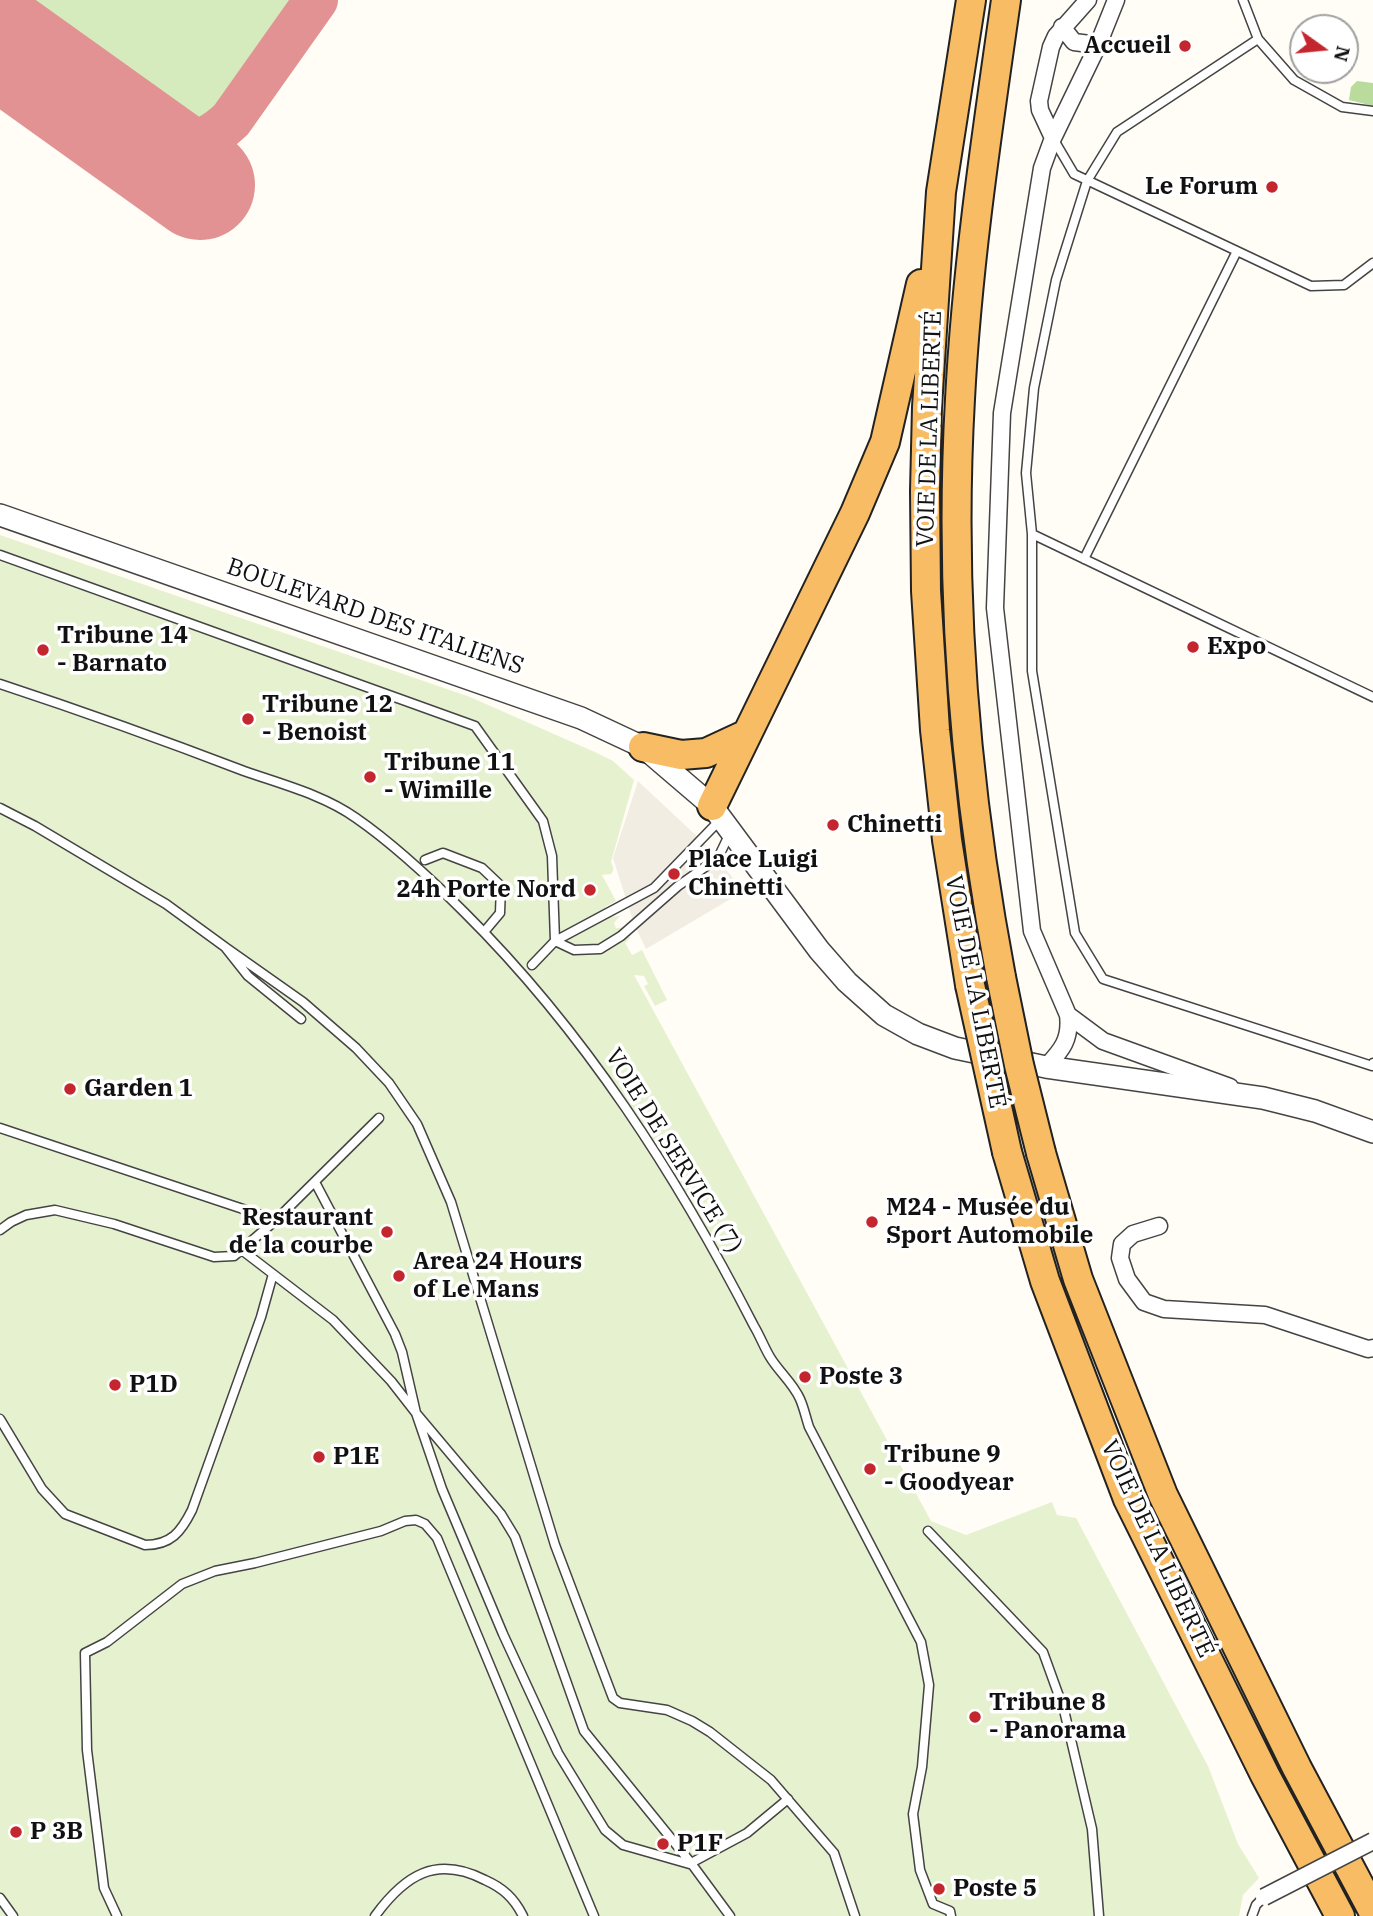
<!DOCTYPE html>
<meta charset="utf-8">
<style>
body{margin:0}
#map{position:relative;width:1373px;height:1916px;overflow:hidden;background:#fffdf5;font-family:"IBM Plex Serif",serif}
canvas{display:block}
.north{position:absolute;left:1289px;top:14px;width:70px;height:70px;box-sizing:border-box;background:#fff;border:2px solid #a0a0a0;border-radius:50%;rotate:105deg;font-size:19px;font-weight:700;line-height:28px;text-align:center;color:#111}
.north::after{content:'';display:block;margin:auto;width:24px;height:32px;background:#c4262e;clip-path:polygon(50% 0,100% 100%,50% 72%,0 100%)}
</style>
<div id="map">
<canvas width="1373" height="1916"></canvas>
<div class="north">N</div>
</div>
<script>
const c = document.querySelector('canvas').getContext('2d');
c.lineJoin = 'round';
function fill(path, color) {
  c.fillStyle = color;
  c.fill(path, 'evenodd');
}
function trace(path, color, width, dash) {
  c.strokeStyle = color;
  c.lineWidth = width;
  c.lineCap = dash ? 'butt' : 'round';
  c.setLineDash(dash || []);
  c.stroke(path);
}
function label(font, color, halo, rows, align = 'center') {
  c.font = font + ' "IBM Plex Serif",serif';
  c.lineWidth = 7;
  c.setLineDash([]);
  c.textBaseline = 'middle';
  c.strokeStyle = halo;
  c.fillStyle = color;
  for (const [text, x, y, turn = 0] of rows) {
    c.save();
    c.translate(x, y);
    c.rotate((+turn || 0) * Math.PI / 180);
    c.textAlign = isNaN(turn) ? turn : align;
    if (halo) c.strokeText(text, 0, 0);
    c.fillText(text, 0, 0);
    c.restore();
  }
}
const green = new Path2D(`
 M7,0H301L215,117L191,122L174,117Z`);
const forest = new Path2D(`
 M1357,81L1373,83V106L1349,100L1351,87Z`);
const pitch = new Path2D(`
 M0,535L470,697L597,753L613,761L634,780L611,862C613,867 615,869 611,874L602,875L616,901L605,907L610,917L620,916L614,923L616,928L626,927L619,934L622,938L631,937L625,943L632,955L642,950L667,1000L655,1006L644,986L648,984L644,976L634,975L931,1521L966,1535L1052,1502L1057,1515L1076,1518L1208,1766L1238,1844L1259,1878L1243,1895L1239,1916H0Z`);
const plaza = new Path2D(`
 M638,781L702,841L744,891L646,949L634,924L613,858Z`);
const taxiway = new Path2D(`
 M126,131C167,151 196,153 231,120L316,0`);
const runway = new Path2D(`
 M0,42L200,185`);
const service = new Path2D(`
 M1243,0L1258,39L1294,80L1342,107L1373,111
 M1258,39L1117,132L1087,181L1056,280L1034,388L1026,473L1032,534L1373,697
 M1054,140L1074,174L1311,286L1344,285L1373,263
 M1032,534V671L1075,933L1103,979L1372,1066L1373,1063
 M0,555L475,726L543,821L552,856L555,941L654,888L720,820
 M1084,559L1237,251
 M0,684C82,711 163,740 244,771C281,784 324,795 356,818C395,845 431,879 464,912C585,1032 677,1176 754,1326C760,1336 764,1347 770,1357C779,1372 793,1383 800,1399C804,1408 806,1418 809,1427L921,1642L929,1685L922,1767L913,1814L920,1870L933,1904L950,1911L951,1916
 M0,808L35,826L166,904L225,947L248,976L301,1019
 M425,860L443,853L482,868L501,886L500,913L484,932
 M225,947L303,1002L356,1048L389,1083L417,1124L451,1202L555,1545L613,1698L620,1703L667,1710L692,1721L710,1732L771,1780L834,1853L855,1916
 M532,965L555,941L574,950L600,949L621,936L678,886L718,858L729,835
 M0,1128L276,1220
 M315,1182L395,1334L402,1352L416,1413L501,1514L515,1537L584,1731L691,1863L730,1916
 M0,1230L11,1222L26,1215L55,1210L114,1224L214,1257L234,1256L276,1220L379,1118
 M243,1251L333,1320L391,1381L416,1413L442,1489L503,1634L558,1753L605,1830L623,1845L693,1865
 M0,1419L42,1489L65,1514L145,1545C171,1545 181,1532 192,1510L261,1317L273,1274
 M928,1531L1043,1652L1064,1710L1092,1829L1099,1916
 M691,1863L747,1833L788,1799
 M0,1898L13,1916
 M117,1916L104,1888L87,1750L85,1653L107,1642L182,1584L215,1571L255,1563L381,1531L405,1521L416,1520L425,1524L437,1538L594,1916
 M375,1916C405,1875 436,1855 485,1880C503,1888 514,1898 523,1916
 M1252,1916L1256,1905L1264,1897`);
const minor = new Path2D(`
 M1116,0L1098,45L1053,138L1042,168L1002,413L995,608L1032,931L1068,1015L1103,1041L1230,1087
 M1062,27L1074,42L1098,45
 M1053,138L1040,110L1039,101L1051,47L1056,36L1088,0
 M1046,1067C1062,1050 1071,1039 1068,1015
 M1159,1226L1133,1234L1122,1244L1120,1258L1127,1279L1144,1302L1164,1309L1265,1315L1368,1349L1373,1348`);
const tertiary = new Path2D(`
 M0,515L581,718L643,747L712,806L819,950L847,982L884,1015L918,1034L955,1048L1046,1067L1263,1098L1315,1111L1373,1132`);
const trunk = new Path2D(`
 M643,747L681,755L706,753L747,734
 M712,806L855,513L885,442L921,284
 M1001,977C965,787 949,592 960,399C967,265 987,133 1006,0
 M970,985L947,840L935,730L926,591L925,491L927,407L941,192L971,0
 M1007,1152L1045,1281L1128,1499L1265,1775L1340,1916
 M1041,1153L1078,1279L1163,1495L1297,1768L1373,1911`);
const minorBridge = new Path2D(`
 M1264,1897L1373,1841`);
const trunkBridge = new Path2D(`
 M1001,977L1019,1065L1041,1153
 M970,985L1007,1152`);
const markers = [
 [1185,46,7,"#c4262e"],
 [1272,187,7,"#c4262e"],
 [1193,647,7,"#c4262e"],
 [43,650,7,"#c4262e"],
 [248,719,7,"#c4262e"],
 [370,777,7,"#c4262e"],
 [833,825,7,"#c4262e"],
 [674,874,7,"#c4262e"],
 [590,890,7,"#c4262e"],
 [70,1089,7,"#c4262e"],
 [872,1222,7,"#c4262e"],
 [387,1232,7,"#c4262e"],
 [399,1276,7,"#c4262e"],
 [805,1377,7,"#c4262e"],
 [115,1385,7,"#c4262e"],
 [319,1457,7,"#c4262e"],
 [870,1469,7,"#c4262e"],
 [975,1717,7,"#c4262e"],
 [16,1832,7,"#c4262e"],
 [663,1844,7,"#c4262e"],
 [939,1889,7,"#c4262e"]
];
const poiNames = [
 ["Accueil",1171,46,"right"],
 ["Le Forum",1258,187,"right"],
 ["Tribune 14",57,636],
 ["- Barnato",57,664],
 ["Expo",1207,647],
 ["Tribune 12",262,705],
 ["- Benoist",262,733],
 ["Tribune 11",384,763],
 ["- Wimille",384,791],
 ["Chinetti",847,825],
 ["Place Luigi",688,860],
 ["Chinetti",688,888],
 ["24h Porte Nord",576,890,"right"],
 ["Garden 1",84,1089],
 ["M24 - Musée du",886,1208],
 ["Sport Automobile",886,1236],
 ["Restaurant",373,1218,"right"],
 ["de la courbe",373,1246,"right"],
 ["Area 24 Hours",413,1262],
 ["of Le Mans",413,1290],
 ["Poste 3",819,1377],
 ["P1D",129,1385],
 ["Tribune 9",884,1455],
 ["- Goodyear",884,1483],
 ["P1E",333,1457],
 ["Tribune 8",989,1703],
 ["- Panorama",989,1731],
 ["P 3B",30,1832],
 ["P1F",677,1844],
 ["Poste 5",953,1889]
];
const streetNames = [
 ["VOIE DE LA LIBERTÉ",930,429,-88],
 ["BOULEVARD DES ITALIENS",375,617,19],
 ["VOIE DE LA LIBERTÉ",975,992,79],
 ["VOIE DE SERVICE (7)",673,1151,58],
 ["VOIE DE LA LIBERTÉ",1157,1549,65]
];
fill(green, '#d5ebbd');
fill(forest, '#b9dc9c');
fill(pitch, '#e6f2cf');
fill(plaza, '#f1ede2');
trace(taxiway, '#e29292', 44);
trace(runway, '#e29292', 110);
trace(service, '#444', 11);
trace(minor, '#444', 19);
trace(tertiary, '#444', 24);
trace(trunk, '#222', 32);
trace(service, '#fff', 8);
trace(minor, '#fff', 16);
trace(tertiary, '#fff', 21);
trace(trunk, '#f7bc64', 28);
trace(minorBridge, '#444', 19, []);
trace(trunkBridge, '#222', 32, []);
trace(minorBridge, '#fff', 16);
trace(trunkBridge, '#f7bc64', 28);
for (const [x, y, r, color] of markers) {
  const dot = new Path2D();
  dot.arc(x, y, r, 0, 2 * Math.PI);
  c.fillStyle = color;
  c.fill(dot);
  trace(dot, '#fff', 2.5);
}
label('bold 24px', '#111', '#fff', poiNames, 'left');
label('24px', '#111', '#fff', streetNames);
</script>
